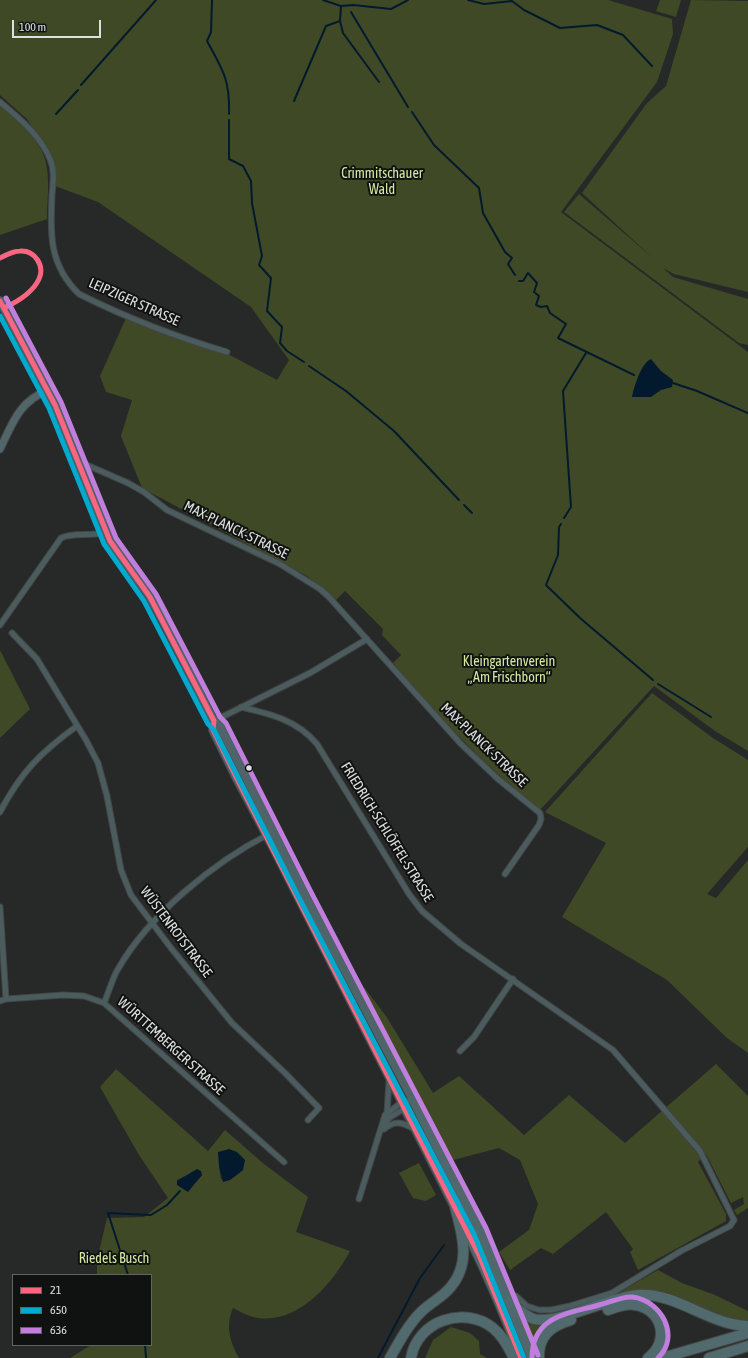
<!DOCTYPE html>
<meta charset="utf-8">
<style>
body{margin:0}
#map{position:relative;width:748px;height:1358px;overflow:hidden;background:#262928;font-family:"Asap Condensed",sans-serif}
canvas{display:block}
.legend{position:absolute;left:12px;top:1274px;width:140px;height:72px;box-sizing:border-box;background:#101211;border:1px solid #626463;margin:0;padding:5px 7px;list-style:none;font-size:12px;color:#dde0df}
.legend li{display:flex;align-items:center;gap:8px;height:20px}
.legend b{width:20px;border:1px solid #626463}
.scale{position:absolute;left:12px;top:20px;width:89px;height:18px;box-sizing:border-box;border:2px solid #dde0df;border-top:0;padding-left:5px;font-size:12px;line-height:14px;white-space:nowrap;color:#dde0df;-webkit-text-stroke:3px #101211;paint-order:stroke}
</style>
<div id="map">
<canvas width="748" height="1358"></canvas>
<ul class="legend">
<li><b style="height:5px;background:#fa6682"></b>21</li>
<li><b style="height:5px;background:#00a9ce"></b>650</li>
<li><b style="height:5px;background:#c07fdc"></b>636</li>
</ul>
<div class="scale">100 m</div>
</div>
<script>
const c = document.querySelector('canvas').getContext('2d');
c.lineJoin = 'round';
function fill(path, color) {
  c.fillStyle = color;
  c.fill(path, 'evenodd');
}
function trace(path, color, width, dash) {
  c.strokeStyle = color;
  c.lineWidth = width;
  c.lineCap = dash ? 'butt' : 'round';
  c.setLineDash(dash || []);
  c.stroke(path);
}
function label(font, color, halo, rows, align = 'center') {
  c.font = font + ' "Asap Condensed",sans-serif';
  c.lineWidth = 4;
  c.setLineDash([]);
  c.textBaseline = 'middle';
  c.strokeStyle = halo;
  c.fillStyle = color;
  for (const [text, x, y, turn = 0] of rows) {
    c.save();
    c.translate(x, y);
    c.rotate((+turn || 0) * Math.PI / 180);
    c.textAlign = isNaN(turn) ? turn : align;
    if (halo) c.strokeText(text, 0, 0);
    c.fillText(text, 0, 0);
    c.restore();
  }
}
const green = new Path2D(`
 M0,0H608L672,19L673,34L657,82L561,212L748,352V751L715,731L654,686L540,810C485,766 438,717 393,663L401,655L382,635L383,629L345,591L336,600L307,576L142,488L121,436L132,400L106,392L100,376L126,318L226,353L277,380L289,360L251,307L98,202L55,186L52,159L27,119L0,95Z
 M660,0H681L676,17L656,11Z
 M691,0L748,1V292L674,274L663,268L673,277L748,299V345L739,343L564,212L579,194L654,259L582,193L647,103L666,86Z
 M0,105C17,121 41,139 46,163C50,180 47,201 47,219L0,235Z
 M0,650L30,709L0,738Z
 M652,693L713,738L748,760V847L707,894L716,898L748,860V1053L727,1038L667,980L562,917L606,843L545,812Z
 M340,956L386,1016L433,1093L459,1076L524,1135L569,1095L625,1143L716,1064L748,1096V1208L737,1215L734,1210L744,1204L743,1197L731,1203L706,1154L698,1162L726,1214V1221L638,1270L630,1252L633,1249L606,1212L553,1254L541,1248L510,1270L499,1252L529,1230L538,1204L520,1160L499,1148L453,1160L423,1109Z
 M116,1069L208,1151L225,1130L264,1164L308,1197L296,1232L350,1251C332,1285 295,1327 253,1317C246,1315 239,1311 233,1308C225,1326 230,1342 239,1358H70L91,1345H151V1275H97V1260L107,1218L144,1217L168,1198L139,1155L100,1087ZM220,1157L243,1170L230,1180L221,1179L219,1166ZM197,1170L202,1175L197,1181L177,1185V1180Z
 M419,1163L436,1195L426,1201L413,1198L399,1173Z
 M658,1270L682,1283L715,1295L748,1311V1322L730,1321L687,1302L621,1294L620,1292Z
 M522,1316L557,1320L534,1352Z
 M451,1327L470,1333L479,1341L480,1354L487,1358H425L433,1340Z`);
const water = new Path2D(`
 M651,359L661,371L673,380L672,387L661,390L651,397H632C634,387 641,363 651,359Z
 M229,1149L237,1152L245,1160L243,1170L230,1180L223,1182L219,1166L218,1152Z
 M197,1169L201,1171L202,1175L188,1192L177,1185V1181Z`);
const stream = new Path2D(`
 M212,0L211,32L207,41C223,70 230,80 229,114
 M323,0L341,6L353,5L391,9L408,0
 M468,0L484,4L512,1L524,10L560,28L597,25L623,35L652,66
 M351,12L408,107
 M340,21L343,33L379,82
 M81,85L156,0
 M294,101L326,26L340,21L341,6
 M412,112L434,145L479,188L483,213L505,252L512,258L508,264L515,275
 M56,114L78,90
 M229,120V159L243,166L251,181L252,203L262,256L259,265L271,278L267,311L282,327L280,343L287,351L304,362
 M519,281H523L528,273L537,283L534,292L539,296L536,305L541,307L547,306L550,313L566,324L558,338L634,375
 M309,366L346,391L394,431L459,500
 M673,383L697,391L748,413
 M464,505L472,513
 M564,518L571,507L563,391L586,353
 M561,524L559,527L558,555L546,585L580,618L653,680
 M658,684L711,717
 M128,1275L108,1213L151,1215L167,1205L180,1191
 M145,1345L146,1358
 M378,1358L420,1278L444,1245`);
const minor = new Path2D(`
 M0,102C19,118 40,135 50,159C55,170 53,183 52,195C50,234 49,265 79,294C127,318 176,337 227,352
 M80,462L128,483L144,492L167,510L280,564L320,589L328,596L461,744L498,779L540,813L541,819L539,825L505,874
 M0,625L61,538C74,532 90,537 106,532
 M12,633L37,659L86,740L98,763L107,796L121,870L131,895L171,948L232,1023L285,1073L319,1108L308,1120
 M241,707C271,714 297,720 317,744L409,894L422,911L461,944L613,1050L700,1151L734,1220L730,1226L681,1251L612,1293L570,1306L551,1310H539L527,1306L516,1296L506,1293
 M214,721L310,673L367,639
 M0,812C21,772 41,752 77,726
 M0,907L6,999
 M0,1001L6,999L63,995L84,996L104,1003L284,1162
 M104,1003C109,992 112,979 118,969C149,915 214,862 269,834
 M460,1051L474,1037L513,979
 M387,1113L389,1081
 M383,1127L389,1118L405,1108
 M384,1129C395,1120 402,1122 414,1129
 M359,1199L385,1115L402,1102L413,1100`);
const secondary = new Path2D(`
 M0,449C13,422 19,402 48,390`);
const primary = new Path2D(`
 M0,301L55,405L110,541L150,597L162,619L214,721L213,730L237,779L274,849L405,1108
 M214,721L220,726L304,893L413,1100`);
const trunk = new Path2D(`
 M413,1100L480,1231L532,1358
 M405,1108C447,1190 489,1271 521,1358`);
const motorway = new Path2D(`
 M509,1301C517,1308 524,1316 534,1319C556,1325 611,1297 637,1295C677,1292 708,1325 748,1326
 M608,1310C617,1307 626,1303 635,1305C663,1309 670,1342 648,1358
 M390,1358C399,1342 408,1325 421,1312C429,1304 439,1299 447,1291C472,1266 463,1236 455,1207
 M411,1358C417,1321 464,1305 493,1328C503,1336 508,1347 514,1358
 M539,1358C538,1336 551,1326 571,1320
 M662,1358L748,1333
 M709,1358L748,1346`);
const bus1 = new Path2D(`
 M0,258C6,255 13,251 20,251C35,250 45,266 39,279C33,292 17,302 4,308
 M0,301L55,405L110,541L150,597L214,721L213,730L237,779L479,1255L521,1358`);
const bus2 = new Path2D(`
 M0,316L49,408L104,544L144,601L208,724L214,730L298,896L474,1234L524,1358`);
const bus3 = new Path2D(`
 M6,298L61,402L116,538L156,594L220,717L226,723L310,890L486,1228L538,1355
 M532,1358C532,1316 567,1314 599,1305C609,1303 622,1296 632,1297C661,1300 681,1336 658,1358`);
const markers = [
 [249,768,3.5,"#dde0df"]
];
const parkNames = [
 ["Crimmitschauer",382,174],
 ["Wald",382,190],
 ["Kleingartenverein",509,662],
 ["„Am Frischborn“",509,678],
 ["Riedels Busch",114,1259]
];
const streetNames = [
 ["LEIPZIGER STRASSE",134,302,24],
 ["MAX-PLANCK-STRASSE",236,530,26],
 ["MAX-PLANCK-STRASSE",484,745,44],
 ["FRIEDRICH-SCHLÖFFEL-STRASSE",387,832,58],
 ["WÜSTENROTSTRASSE",176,932,53],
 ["WÜRTTEMBERGER STRASSE",171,1046,42]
];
fill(green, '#404925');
fill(water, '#031a2e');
trace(stream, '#031a2e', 2);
trace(minor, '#444545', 7);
trace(secondary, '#444545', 9);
trace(primary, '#444545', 10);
trace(trunk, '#444545', 11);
trace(motorway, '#444545', 12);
trace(minor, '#4b5c5f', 5);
trace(secondary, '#52666a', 7);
trace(primary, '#4f6468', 8);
trace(trunk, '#50676b', 9);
trace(motorway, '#516a6e', 10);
trace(bus1, '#fa6682', 5);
trace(bus2, '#00a9ce', 5);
trace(bus3, '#c07fdc', 5);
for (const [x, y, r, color] of markers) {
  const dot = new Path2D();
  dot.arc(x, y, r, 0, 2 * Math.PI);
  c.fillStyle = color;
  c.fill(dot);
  trace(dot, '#101211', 1.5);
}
label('14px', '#d5ea9f', '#101211', parkNames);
label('14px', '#dde0df', '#101211', streetNames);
</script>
